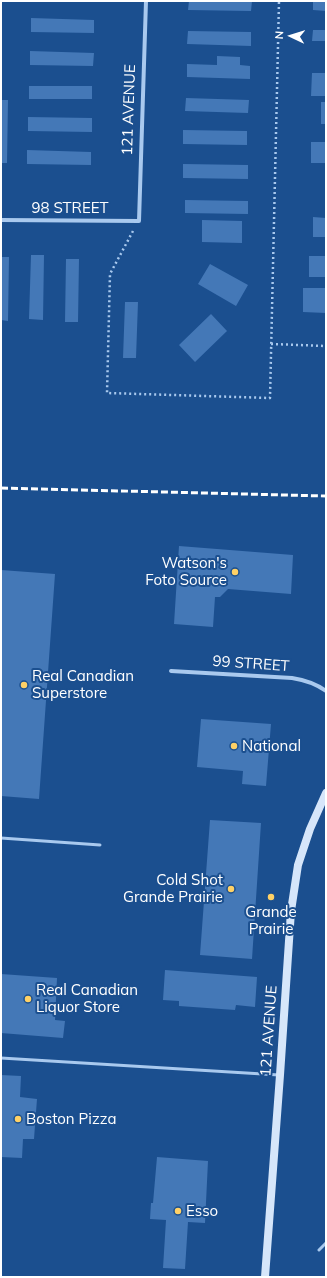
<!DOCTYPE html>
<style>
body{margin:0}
#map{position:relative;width:327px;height:1278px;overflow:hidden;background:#1b4f8f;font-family:Mulish,sans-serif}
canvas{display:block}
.frame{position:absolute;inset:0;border:2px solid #fff;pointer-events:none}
.north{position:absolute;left:271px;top:16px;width:40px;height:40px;-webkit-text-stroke:3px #1b4f8f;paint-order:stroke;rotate:274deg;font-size:11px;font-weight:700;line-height:16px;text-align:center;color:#fff}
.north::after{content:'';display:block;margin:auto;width:14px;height:18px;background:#fff;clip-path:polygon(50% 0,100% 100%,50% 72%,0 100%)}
</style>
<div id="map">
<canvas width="327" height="1278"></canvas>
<div class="frame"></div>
<div class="north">N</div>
</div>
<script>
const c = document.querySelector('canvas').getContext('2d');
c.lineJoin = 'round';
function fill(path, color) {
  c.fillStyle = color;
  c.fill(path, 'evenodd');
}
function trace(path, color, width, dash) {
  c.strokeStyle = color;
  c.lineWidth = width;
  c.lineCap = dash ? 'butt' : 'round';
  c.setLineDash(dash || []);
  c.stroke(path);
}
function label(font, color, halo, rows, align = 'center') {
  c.font = font + ' Mulish,sans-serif';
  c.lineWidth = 4;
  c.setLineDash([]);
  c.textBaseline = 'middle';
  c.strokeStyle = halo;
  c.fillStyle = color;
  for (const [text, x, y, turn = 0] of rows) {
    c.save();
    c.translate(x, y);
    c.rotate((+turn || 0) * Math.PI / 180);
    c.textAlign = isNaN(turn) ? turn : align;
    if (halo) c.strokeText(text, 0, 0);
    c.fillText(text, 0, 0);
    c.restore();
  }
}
const building = new Path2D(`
 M189,1H252L251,11L188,10Z
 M313,1H326V11L313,10Z
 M31,18L94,20V33L31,32Z
 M313,30H326V41H312Z
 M188,31L251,32V46L187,44Z
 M30,51L94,53L93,66L30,65Z
 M217,56L240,57V65L250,66V79L187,77V64L217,65Z
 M312,73H326V96H311Z
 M29,86H92V99H29Z
 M186,98L249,100L248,113L185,111Z
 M1,100H8L7,163H1Z
 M321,102H326V124H321Z
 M28,117L92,118V132L28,131Z
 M183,130L247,131V145L183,144Z
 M311,142H326V163H311Z
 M27,150L91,152V165L27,164Z
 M183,164L248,165V179L183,178Z
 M185,200L248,201V214L185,213Z
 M313,217L326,218V237H313Z
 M202,220L242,221V243L202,242Z
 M31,255H44L43,320L29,319Z
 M309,256H326V277H309Z
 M1,257H9L8,321L1,320Z
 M66,259H79L78,322H65Z
 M210,264L248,285L236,306L198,284Z
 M303,288H326V313L303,312Z
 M125,302H138L136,358H123Z
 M211,314L227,331L195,362L179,345Z
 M179,546L293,555L291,594L228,589L220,597H215L213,627L174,624Z
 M1,570L55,574L39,799L1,796Z
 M201,719L271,724L266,786L242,784L243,771L197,767Z
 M210,820L261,823L252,959L200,955Z
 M165,970L257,977L255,1007L236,1005L235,1010L179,1006V1001L163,1000Z
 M1,974L57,978L55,1020L65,1021L63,1038L1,1033Z
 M1,1075L21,1076L20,1097L37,1099L34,1139H23L22,1158L1,1157Z
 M157,1157L208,1161L205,1223L188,1222L185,1269L163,1268L166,1220L150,1219L151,1203H153Z`);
const path = new Path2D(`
 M133,231L110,274L107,393L270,398L279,1
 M271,344L326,346`);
const lane = new Path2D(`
 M1,838L100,845
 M1,1058L279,1075
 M319,1250L326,1243`);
const street = new Path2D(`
 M1,220L139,221L146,1
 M171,671L292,678C305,680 315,683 326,691`);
const secondary = new Path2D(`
 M265,1277L280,1075L291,911L298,865L310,829L326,793`);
const rail = new Path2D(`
 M1,488L326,496`);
const markers = [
 [235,572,4,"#ffd166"],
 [24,685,4,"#ffd166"],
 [234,746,4,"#ffd166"],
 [231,889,4,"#ffd166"],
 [271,897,4,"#ffd166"],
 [28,999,4,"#ffd166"],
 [18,1119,4,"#ffd166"],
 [178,1211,4,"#ffd166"]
];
const streetNames = [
 ["121 AVENUE",129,110,-88],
 ["98 STREET",70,208],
 ["99 STREET",251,664,4],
 ["121 AVENUE",269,1031,-86]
];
const poiNames = [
 ["Watson's",227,563,"right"],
 ["Foto Source",227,580,"right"],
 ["Real Canadian",32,676],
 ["Superstore",32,693],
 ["National",242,746],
 ["Cold Shot",223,880,"right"],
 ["Grande Prairie",223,897,"right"],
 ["Grande",271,912,"center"],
 ["Prairie",271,929,"center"],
 ["Real Canadian",36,990],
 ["Liquor Store",36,1007],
 ["Boston Pizza",26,1119],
 ["Esso",186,1211]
];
fill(building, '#4478b7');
trace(path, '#a9c9ee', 2.5, [2, 3]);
trace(lane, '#a9c9ee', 3);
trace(street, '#a9c9ee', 4);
trace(secondary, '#d6e6fa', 8);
trace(rail, '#fff', 3, [7, 3]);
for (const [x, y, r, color] of markers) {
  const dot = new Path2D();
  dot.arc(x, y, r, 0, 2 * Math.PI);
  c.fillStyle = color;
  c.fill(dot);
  trace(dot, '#1b4f8f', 1.5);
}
label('15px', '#fff', '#1b4f8f', streetNames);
label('15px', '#fff', '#1b4f8f', poiNames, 'left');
</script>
